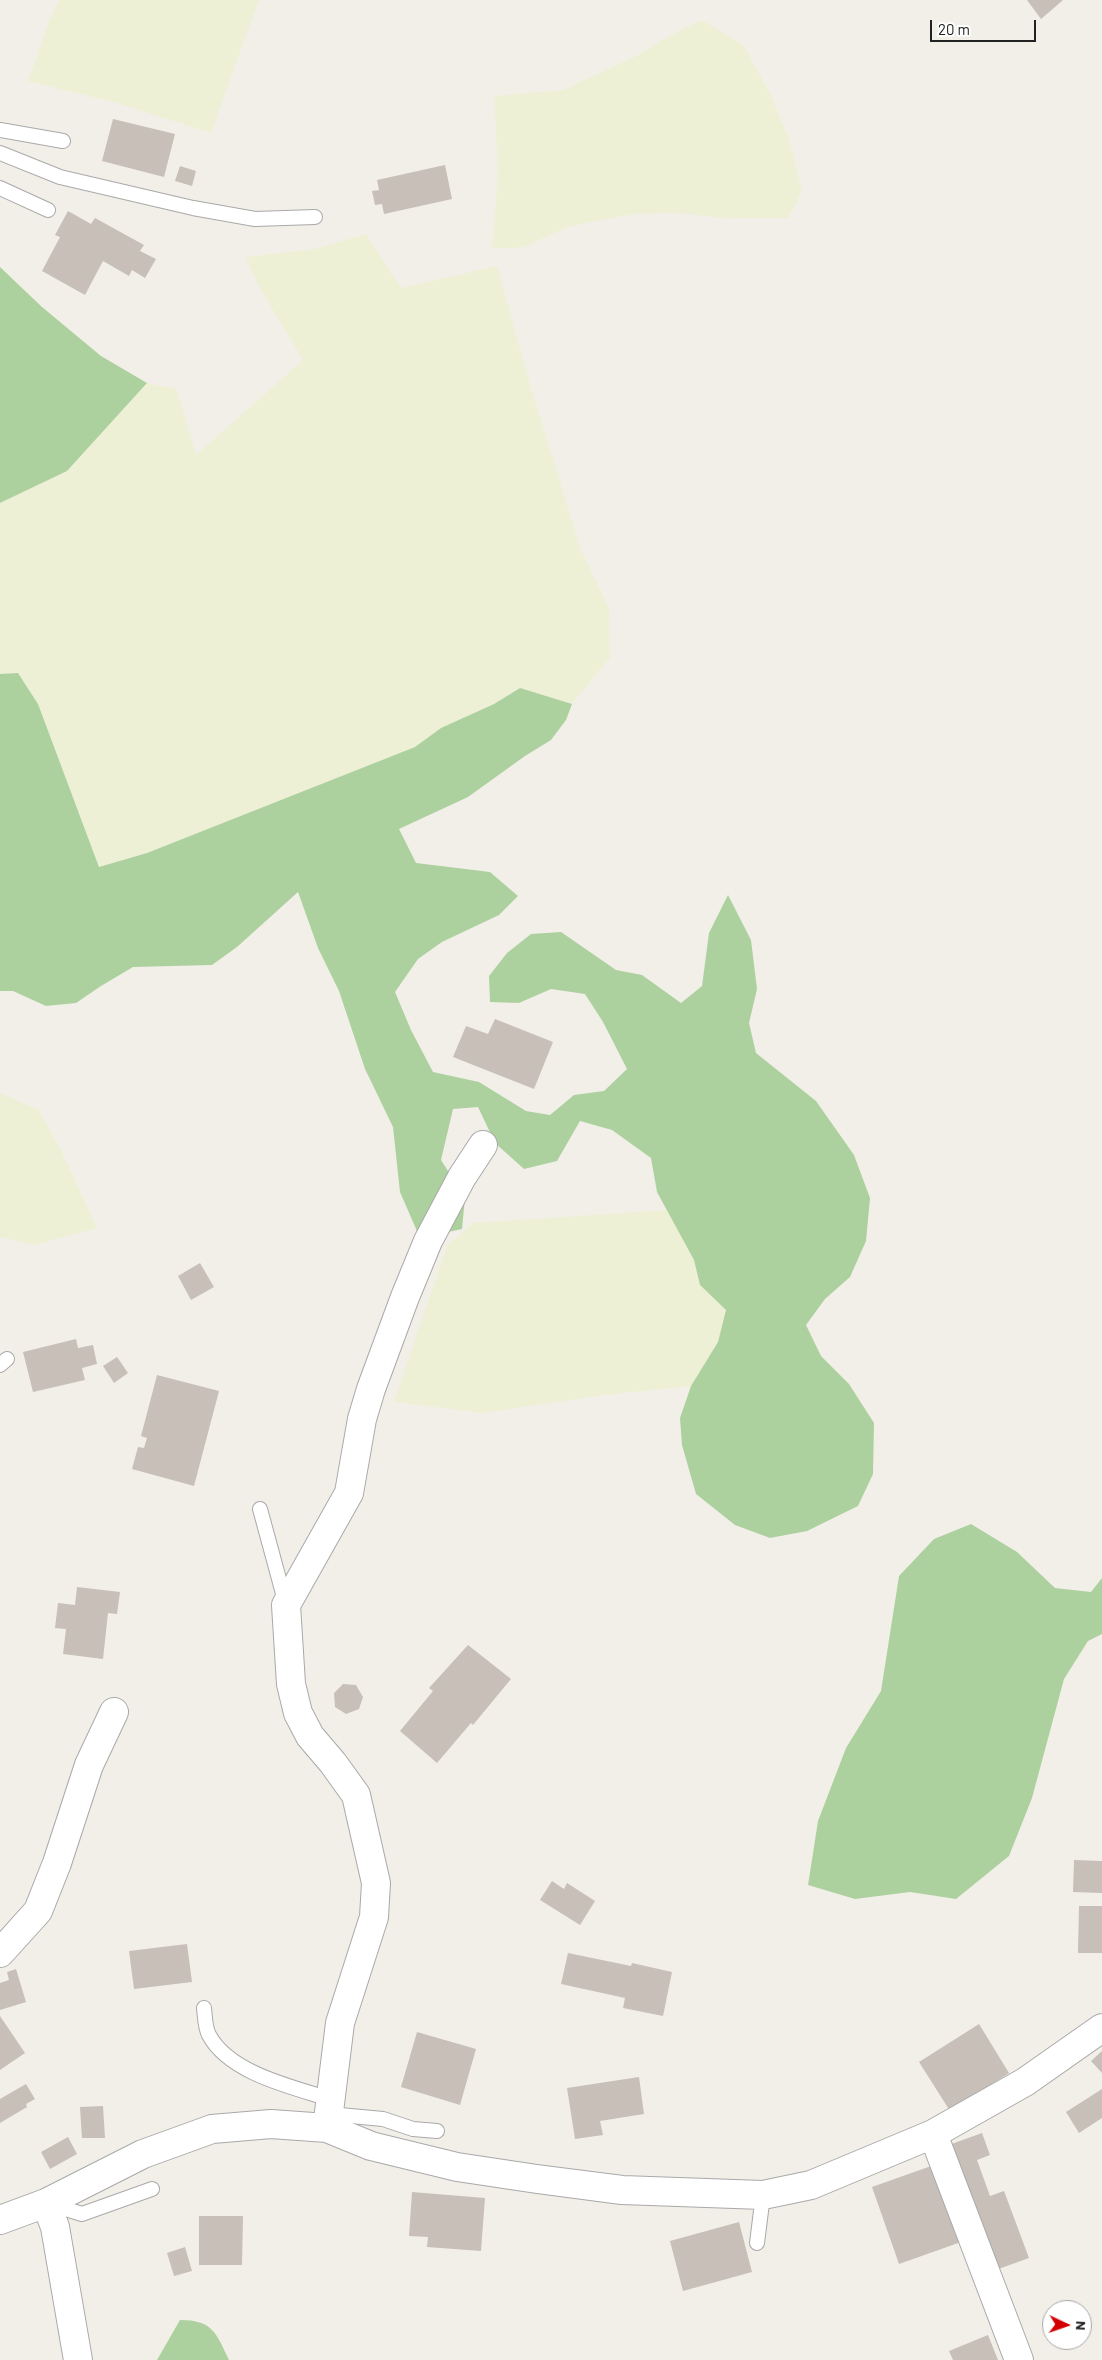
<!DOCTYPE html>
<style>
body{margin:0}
#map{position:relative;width:1102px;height:2360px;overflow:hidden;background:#f2efe9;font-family:Barlow,sans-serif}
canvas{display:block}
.north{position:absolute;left:1042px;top:2300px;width:50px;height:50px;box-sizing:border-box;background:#fff;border:1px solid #a7a7a7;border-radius:50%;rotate:93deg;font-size:14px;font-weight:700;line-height:20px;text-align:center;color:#222}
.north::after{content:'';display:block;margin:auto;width:18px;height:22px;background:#d40000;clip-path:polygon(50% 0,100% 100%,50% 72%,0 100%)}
.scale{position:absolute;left:930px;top:20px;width:106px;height:22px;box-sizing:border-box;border:2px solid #222;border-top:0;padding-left:6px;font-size:15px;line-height:18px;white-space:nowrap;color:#222;-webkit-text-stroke:4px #fff;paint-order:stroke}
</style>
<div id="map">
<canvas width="1102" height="2360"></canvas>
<div class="north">N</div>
<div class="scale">20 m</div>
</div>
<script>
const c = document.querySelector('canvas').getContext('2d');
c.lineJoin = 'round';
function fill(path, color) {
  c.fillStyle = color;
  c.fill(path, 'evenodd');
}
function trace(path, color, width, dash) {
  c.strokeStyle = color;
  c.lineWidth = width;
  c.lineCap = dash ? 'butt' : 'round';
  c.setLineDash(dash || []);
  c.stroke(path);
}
const farmland = new Path2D(`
 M59,0H259L211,133L117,103L28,81L50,19Z
 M702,20L744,46L771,96L789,139L802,191L788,218H725L678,213L633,214L568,227L524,247L492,249L498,173L494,96L563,90L636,56L675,33Z
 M366,234L401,288L497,266L530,384L581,550L609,608L610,658L572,704L519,688L494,704L441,728L415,747L147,853L99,867L38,704L18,673L0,674V503L67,471L147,383L177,389L196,455L303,360L261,290L245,257L315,249Z
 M0,1093L39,1110L61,1150L97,1228L34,1245L0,1237Z
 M667,1210L694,1260L700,1285L727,1310L718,1342L691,1386L604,1395L483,1413L394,1402L447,1246L473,1223Z`);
const forest = new Path2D(`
 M0,267L42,307L101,356L147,383L67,471L0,503Z
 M18,673L38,704L99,867L147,853L415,747L441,728L494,704L520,688L572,704L566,720L551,740L525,756L468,797L399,829L416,863L490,872L518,896L499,915L442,942L418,959L395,992L411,1030L433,1072L479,1082L526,1111L550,1115L574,1095L604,1091L627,1069L603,1022L585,994L551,989L519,1003L490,1002L489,976L507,953L531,934L561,932L616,970L642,975L681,1003L702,986L709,933L728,895L751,940L757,989L749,1023L756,1053L816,1101L854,1155L870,1198L866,1241L850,1277L825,1299L806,1325L821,1356L849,1384L874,1423L873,1474L858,1506L807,1531L770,1538L735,1525L696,1494L682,1445L680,1418L691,1386L718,1342L726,1310L700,1285L694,1260L657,1192L651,1158L612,1130L580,1121L557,1161L524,1169L495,1143L478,1107L453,1109L441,1160L465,1198L462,1229L420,1238L400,1192L393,1127L365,1069L339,991L318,948L298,892L237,947L212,965L133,967L101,986L76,1003L46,1006L13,991H0V674Z
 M971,1524L1017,1552L1055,1588L1091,1592L1102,1578V1634L1088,1641L1064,1679L1032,1798L1009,1856L956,1899L910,1892L855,1899L808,1885L818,1821L846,1748L881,1691L899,1576L934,1539Z
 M180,2320C213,2320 216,2333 229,2360H157Z`);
const building = new Path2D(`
 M1027,0H1063L1041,19Z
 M113,119L175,134L164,177L102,161Z
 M445,165L452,199L384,214L382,204L375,205L372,191L379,190L377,180Z
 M180,166L196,171L192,186L175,181Z
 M68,211L91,224L95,218L144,245L140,251L156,259L145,278L132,270L129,276L103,261L85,295L42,271L60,237L55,235Z
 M495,1019L553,1042L534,1089L453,1057L466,1026L488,1034Z
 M200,1263L214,1287L191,1300L178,1276Z
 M76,1339L78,1348L93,1345L97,1364L82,1368L85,1380L33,1392L23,1352Z
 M117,1357L128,1373L114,1383L103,1366Z
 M157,1375L219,1391L194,1486L132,1469L138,1447L144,1448L147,1438L141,1436Z
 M77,1587L120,1592L117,1614L108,1613L103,1659L63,1654L66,1629L55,1628L58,1603L75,1605Z
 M468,1645L511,1679L473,1725L471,1723L437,1763L400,1731L433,1691L429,1688Z
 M343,1684L356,1685L363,1697L359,1709L346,1714L335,1707L334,1693Z
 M1074,1860L1102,1861V1893L1073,1892Z
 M552,1881L564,1889L567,1883L595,1901L580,1925L540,1900Z
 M1079,1906H1102V1953H1078Z
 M187,1944L192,1982L134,1989L129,1951Z
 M568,1953L631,1966L632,1963L672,1972L663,2016L623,2008L625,1998L561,1984Z
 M16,1969L26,2002L0,2010V1983L9,1980L7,1972Z
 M0,2016L25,2053L0,2070Z
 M979,2024L1009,2073L950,2111L919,2062Z
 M417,2032L476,2049L460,2105L401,2087Z
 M1102,2051V2073L1091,2061Z
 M639,2077L644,2114L600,2121L603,2135L575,2139L567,2088Z
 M26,2084L35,2099L26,2104L27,2107L0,2123V2099Z
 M1102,2089V2118L1079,2133L1066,2112Z
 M103,2106L105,2138H82L80,2107Z
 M982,2133L990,2155L977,2160L990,2196L1004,2191L1029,2258L993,2271L946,2146Z
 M68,2137L77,2154L50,2169L41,2152Z
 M934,2165L961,2242L899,2264L872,2187Z
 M412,2192L485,2198L481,2251L427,2247L428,2237L409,2236Z
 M199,2216H243L242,2265H199Z
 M739,2222L752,2272L683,2291L670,2241Z
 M185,2247L192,2271L174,2276L167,2253Z
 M988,2335L998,2360H953L949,2351Z`);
const service = new Path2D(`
 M0,130L63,141
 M0,153L60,177L193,208L255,219L315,217
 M0,188L48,210
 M0,1365L7,1359
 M260,1509L285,1601
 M204,2008C205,2016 205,2028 209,2035C229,2073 292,2087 330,2099
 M329,2114L383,2119L413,2129L437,2131
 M58,2197L69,2210L82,2214L152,2189
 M757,2243L763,2195`);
const minor = new Path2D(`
 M0,1953L38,1911L57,1863L89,1765L114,1712
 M327,2128L340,2023L374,1917L376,1883L356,1795L333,1763L310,1736L298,1713L291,1684L286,1605L349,1493L362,1419L371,1389L405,1297L428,1241L462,1177L483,1145
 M933,2134L1019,2360
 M46,2203L55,2227L78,2360
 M0,2220L46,2203L143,2154L212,2129L271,2124L327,2128L371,2146L457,2167L537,2179L622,2190L763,2195L811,2185L933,2134L1025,2082L1102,2028`);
fill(farmland, '#eef0d5');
fill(forest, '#add19e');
fill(building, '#c7bfb8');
trace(service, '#a9a9a9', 16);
trace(minor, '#a9a9a9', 30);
trace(service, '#fff', 14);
trace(minor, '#fff', 28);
</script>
